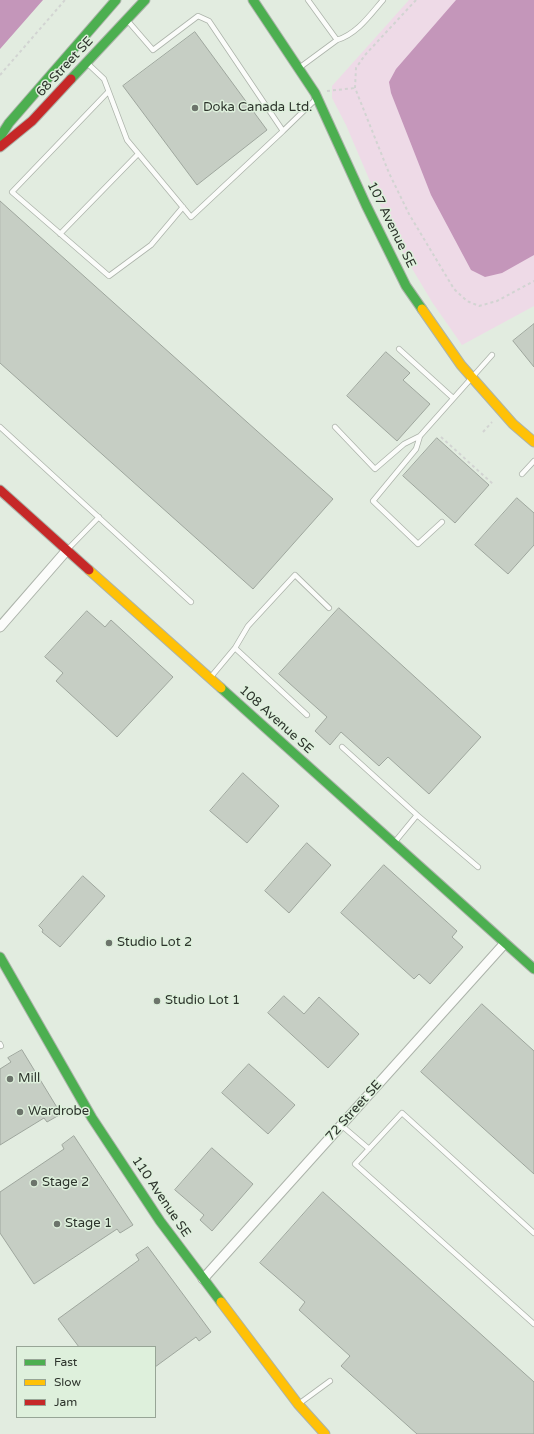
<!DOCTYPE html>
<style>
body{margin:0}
#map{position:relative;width:534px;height:1434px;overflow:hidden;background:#e2ece0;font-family:"Varela Round",sans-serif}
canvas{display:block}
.legend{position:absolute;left:16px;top:1346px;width:140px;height:72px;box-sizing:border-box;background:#def0dc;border:1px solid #97a596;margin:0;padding:5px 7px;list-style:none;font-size:12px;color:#2d342c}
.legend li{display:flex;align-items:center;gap:8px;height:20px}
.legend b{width:20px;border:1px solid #97a596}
</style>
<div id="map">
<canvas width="534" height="1434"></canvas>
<ul class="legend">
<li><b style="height:5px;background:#4caf50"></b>Fast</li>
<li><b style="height:5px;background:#ffc107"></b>Slow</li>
<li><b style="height:5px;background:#c62828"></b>Jam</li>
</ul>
</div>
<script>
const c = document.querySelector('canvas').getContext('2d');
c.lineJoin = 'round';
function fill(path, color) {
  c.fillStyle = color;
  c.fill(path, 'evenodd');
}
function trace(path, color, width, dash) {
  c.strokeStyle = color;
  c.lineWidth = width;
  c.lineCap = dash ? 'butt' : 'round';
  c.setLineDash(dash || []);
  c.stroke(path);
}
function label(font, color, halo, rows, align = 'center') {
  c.font = font + ' "Varela Round",sans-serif';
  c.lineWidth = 3;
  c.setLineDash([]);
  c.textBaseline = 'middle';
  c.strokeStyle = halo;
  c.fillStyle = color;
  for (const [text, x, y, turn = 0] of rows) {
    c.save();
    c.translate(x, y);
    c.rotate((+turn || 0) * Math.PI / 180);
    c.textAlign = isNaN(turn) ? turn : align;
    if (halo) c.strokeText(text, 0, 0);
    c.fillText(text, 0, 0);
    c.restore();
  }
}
const green = new Path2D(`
 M409,0H534V306L462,345L432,302L407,260L387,221L346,125L332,98V86Z`);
const water = new Path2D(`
 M0,0H43L0,49Z
 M456,0H534V255L502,273L485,277L471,270L431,195L391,93L389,82L396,69Z`);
const building = new Path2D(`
 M195,32L267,130L197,185L123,86Z
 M0,201L333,499L253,589L0,363Z
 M534,324V367L513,341Z
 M386,352L410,373L403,380L430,404L397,441L347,396Z
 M437,438L489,485L455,523L403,476Z
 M517,498L534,513V545L508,574L475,545Z
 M339,608L481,737L429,794L388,757L379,766L341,732L330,745L315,731L327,717L279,674Z
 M87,611L105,627L111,620L173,677L117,737L56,681L63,673L45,657Z
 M243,773L279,806L247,843L210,811Z
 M307,843L331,865L289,913L265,891Z
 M384,865L457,931L452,937L463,947L430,984L419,974L414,979L341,913Z
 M83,876L105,896L60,947L42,932L43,930L39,926Z
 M284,996L304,1014L319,997L359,1034L328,1068L268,1013Z
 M482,1004L534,1051V1174L421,1072Z
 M22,1050L61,1114L47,1122L44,1118L0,1145V1069L11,1062L8,1058Z
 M249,1064L295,1105L268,1134L222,1093Z
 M74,1136L133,1225L120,1233L117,1229L34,1284L0,1233V1192L64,1149L62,1145Z
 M212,1148L253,1184L212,1231L200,1220L204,1215L175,1190Z
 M323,1192L534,1382V1434H417L341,1366L350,1356L299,1310L305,1302L260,1263Z
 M148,1247L211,1332L199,1341L196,1337L155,1367V1347H79L58,1319L139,1260L136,1255Z`);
const path = new Path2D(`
 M416,0L365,55L356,68L355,88L389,173L409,214L454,289L467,301L479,306L497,301L534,281
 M0,75L65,0
 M327,91L355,88
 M483,432L492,422
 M441,437L493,484`);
const lane = new Path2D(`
 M127,20L153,50L198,16L209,21L283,131L316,99
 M337,40C357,34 370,15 383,0
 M87,63L104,79L127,140L191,217L283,131
 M299,68L337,40L308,0
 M108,92L12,192L109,276L151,245L183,207
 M60,234L138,154
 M399,349L453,398
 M0,427L191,602
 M335,427L375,469L404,444L420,436
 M522,474L534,461
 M442,522L418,544L373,501L416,449L420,436L492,355
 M67,550L99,517
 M235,648L307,715
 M210,678L235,648L248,626L295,575L329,608
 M342,747L417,815
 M394,843L417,815L478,867
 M0,1044L1,1046
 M341,1125L369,1149
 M534,1233L402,1113L355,1164L534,1324
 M300,1403L330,1381`);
const street = new Path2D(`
 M0,627L67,550
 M203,1279L505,943`);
const fast = new Path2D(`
 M253,0L315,93L366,205L406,286L422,309
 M71,79L145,0
 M0,137L9,123L116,0
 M221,688L534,969
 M0,957L92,1118L160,1221L221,1302`);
const slow = new Path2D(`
 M422,309L461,365L513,424L534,442
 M89,570L221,688
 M221,1302L298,1404L325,1434`);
const jam = new Path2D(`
 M0,147L32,121L71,79
 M0,490L89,570`);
const markers = [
 [195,108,4,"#6c746b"],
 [109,943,4,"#6c746b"],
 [157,1001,4,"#6c746b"],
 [10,1079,4,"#6c746b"],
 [20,1112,4,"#6c746b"],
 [34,1183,4,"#6c746b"],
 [57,1224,4,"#6c746b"]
];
const streetNames = [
 ["68 Street SE",65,67,-47],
 ["107 Avenue SE",391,225,64],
 ["108 Avenue SE",276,720,42],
 ["72 Street SE",354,1111,-48],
 ["110 Avenue SE",161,1197,56]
];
const poiNames = [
 ["Doka Canada Ltd.",203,108],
 ["Studio Lot 2",117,943],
 ["Studio Lot 1",165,1001],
 ["Mill",18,1079],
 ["Wardrobe",28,1112],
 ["Stage 2",42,1183],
 ["Stage 1",65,1224]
];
fill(green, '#eedae7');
fill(water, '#c496ba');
fill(building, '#c6cec4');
trace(building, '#9ea69d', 1);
trace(lane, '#acb3aa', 6);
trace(street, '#acb3aa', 11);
trace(fast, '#acb3aa', 11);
trace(slow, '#acb3aa', 11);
trace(jam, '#acb3aa', 11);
trace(path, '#d2d4d2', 2, [3, 3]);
trace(lane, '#fbfcfa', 4.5);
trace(street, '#fbfcfa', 9);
trace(fast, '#4caf50', 9);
trace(slow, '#ffc107', 9);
trace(jam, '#c62828', 9);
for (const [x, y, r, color] of markers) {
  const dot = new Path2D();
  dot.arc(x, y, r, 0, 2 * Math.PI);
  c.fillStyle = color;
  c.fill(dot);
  trace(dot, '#def0dc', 1.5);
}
label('13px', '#2d342c', '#def0dc', streetNames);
label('13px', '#2d342c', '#def0dc', poiNames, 'left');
</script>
